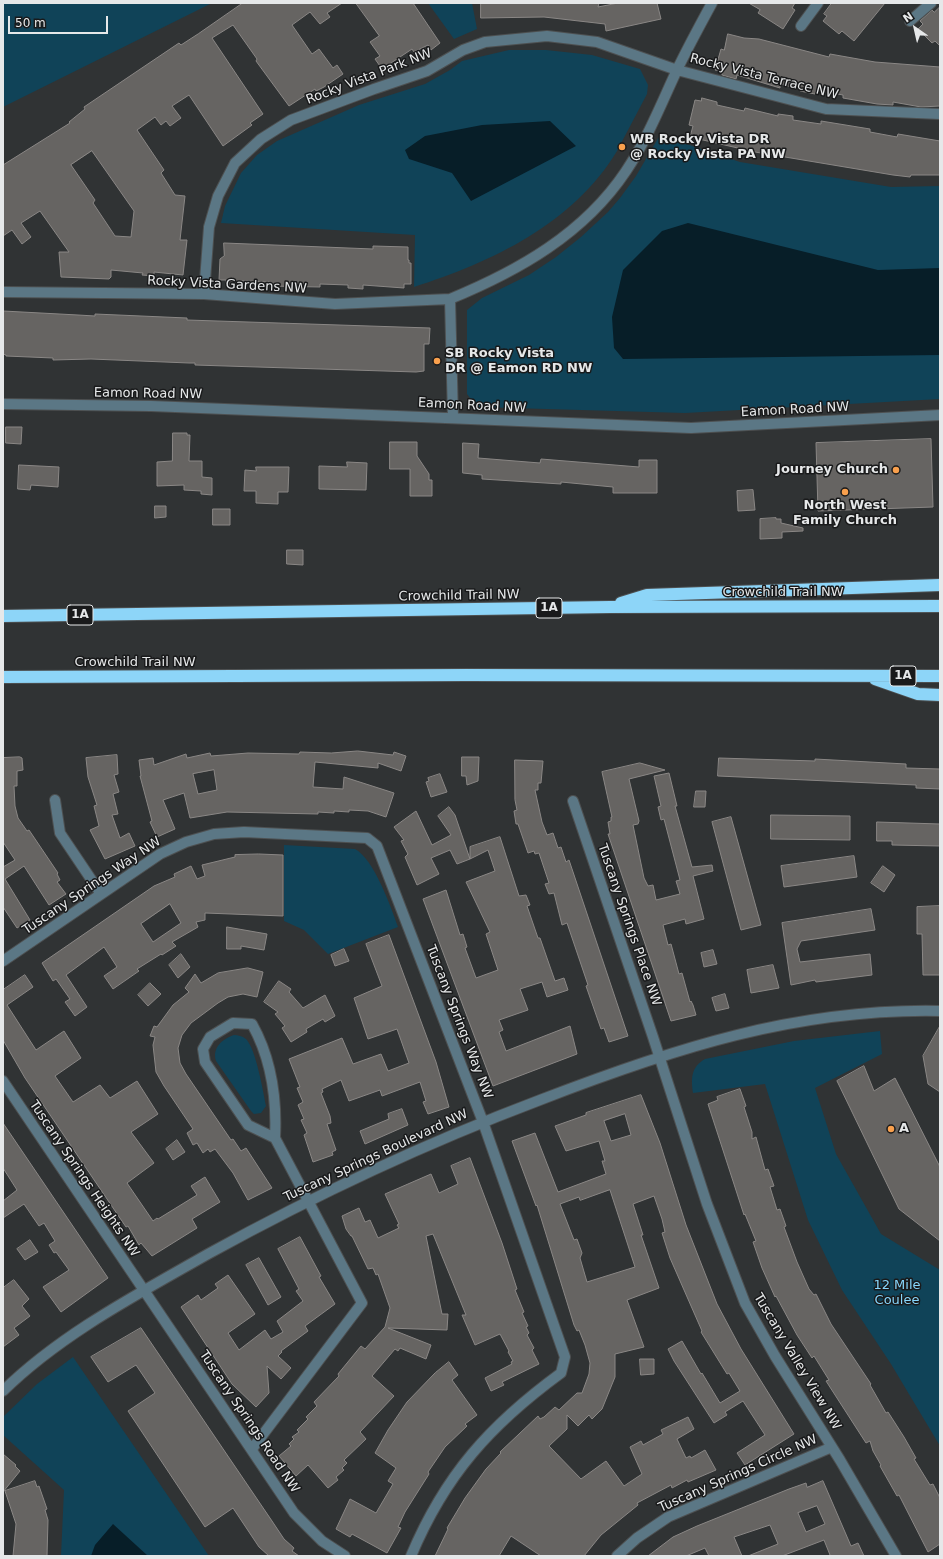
<!DOCTYPE html>
<style>
body{margin:0}
#map{position:relative;width:943px;height:1559px;overflow:hidden;background:#303334;font-family:"DejaVu Sans",sans-serif}
canvas{display:block}
.frame{position:absolute;inset:0;border:4px solid #e6e8e9;pointer-events:none}
.north{position:absolute;left:895px;top:8px;width:40px;height:40px;-webkit-text-stroke:3px #191a1b;paint-order:stroke;rotate:326deg;font-size:11px;font-weight:700;line-height:16px;text-align:center;color:#e6e8e9}
.north::after{content:'';display:block;margin:auto;width:14px;height:18px;background:#e6e8e9;clip-path:polygon(50% 0,100% 100%,50% 72%,0 100%)}
.scale{position:absolute;left:8px;top:16px;width:100px;height:18px;box-sizing:border-box;border:2px solid #e6e8e9;border-top:0;padding-left:5px;font-size:12px;line-height:14px;white-space:nowrap;color:#e6e8e9;-webkit-text-stroke:3px #191a1b;paint-order:stroke}
</style>
<div id="map">
<canvas width="943" height="1559"></canvas>
<div class="frame"></div>
<div class="north">N</div>
<div class="scale">50 m</div>
</div>
<script>
const c = document.querySelector('canvas').getContext('2d');
c.lineJoin = 'round';
function fill(path, color) {
  c.fillStyle = color;
  c.fill(path, 'evenodd');
}
function trace(path, color, width, dash) {
  c.strokeStyle = color;
  c.lineWidth = width;
  c.lineCap = dash ? 'butt' : 'round';
  c.setLineDash(dash || []);
  c.stroke(path);
}
function label(font, color, halo, rows, align = 'center') {
  c.font = font + ' "DejaVu Sans",sans-serif';
  c.lineWidth = 3;
  c.setLineDash([]);
  c.textBaseline = 'middle';
  c.strokeStyle = halo;
  c.fillStyle = color;
  for (const [text, x, y, turn = 0] of rows) {
    c.save();
    c.translate(x, y);
    c.rotate((+turn || 0) * Math.PI / 180);
    c.textAlign = isNaN(turn) ? turn : align;
    if (halo) c.strokeText(text, 0, 0);
    c.fillText(text, 0, 0);
    c.restore();
  }
}
const green = new Path2D(`
 M3,3H212L3,107Z
 M428,3H472L477,29L454,39Z
 M509,50H546L592,55L640,69L648,85L647,94C637,113 627,132 617,151C573,224 492,262 414,287L415,235L221,223L225,206L241,173L257,155L277,141L359,105L425,84L450,70L462,61Z
 M660,135L740,162L891,187L940,186V399L685,413L477,407L467,394V310L482,298L529,275L556,257L581,237L608,212L620,198L636,176Z
 M284,845L355,849C374,859 391,907 398,927L328,954L304,930L284,921Z
 M880,1031L882,1054L815,1088L836,1154L881,1234L940,1270V1446L891,1364L842,1290L808,1220L765,1084L693,1093C691,1078 691,1067 705,1059L794,1041Z
 M234,1035C238,1035 242,1036 246,1039C256,1049 263,1091 266,1106L261,1113L254,1114L251,1111L216,1061C212,1048 222,1039 234,1035Z
 M73,1357L209,1556H61L64,1490L3,1435V1417L37,1384Z`);
const water = new Path2D(`
 M550,121L576,146L471,201L452,173L409,159L405,150L425,136L482,125Z
 M688,223L878,270L940,268V355L623,359L614,348L612,317L623,270L662,231Z
 M113,1524L148,1556H91L95,1545Z`);
const building = new Path2D(`
 M243,3H342L327,13L330,17L320,24L310,12L292,25L312,54L319,49L333,68L337,65L343,74L324,87L316,91L315,89L289,106L256,61L257,59L233,25L212,38L263,114L250,123L252,125L223,146L189,95L172,106L181,118L170,126L166,121L161,125L155,117L137,130L164,170L161,173L175,195L185,196L180,240H187L183,275L154,272V276L142,275L143,273L111,270V277L109,279L61,277L59,252H69L40,211L21,223L31,237L22,244L12,230L3,236V165L70,123L69,122L85,109L84,107L179,43L181,45L198,34ZM92,151L134,211L131,237L115,236L93,203L95,200L71,165Z
 M356,3H413L440,43L431,50L428,45L414,52L412,49L382,69L375,59L380,56L370,42L379,36Z
 M481,3H599L598,7L618,3H657L661,19L606,31L605,24L544,17L481,18Z
 M749,3H795L792,8L795,10L783,29L758,13L760,10Z
 M832,3H885L854,41L842,31L839,34L823,21L827,16L824,14Z
 M940,7V46L935,41L932,43L918,29L923,24L920,21L932,10L934,12Z
 M728,34L744,38L759,39L829,57L830,54L875,62L940,67V106L921,107L893,102V105L877,104L843,98V95L816,90L815,94L800,91V89L780,84V88L737,75L736,79L722,75V71L715,70L721,49L724,50Z
 M702,98L717,102V105L744,111L745,108L778,116V114L793,116V120L821,124V121L870,129V132L897,137L898,134L940,141V175H911L910,177L893,175L755,152L690,137L693,126L689,125L695,100L701,101Z
 M224,243L373,249V246L408,247V260H409V263H411V284H404V288L363,285V289L348,288V285L320,284V287L270,286V282L242,281V285L226,284V280H219L220,259L224,256Z
 M3,311L78,315L95,316V314L187,318V320L430,328L429,344H424V371L416,372L226,366L195,365V363H189L91,359L53,360V358L6,356V355L3,354Z
 M6,427H22L21,444L6,443Z
 M173,433H187V435H190L189,461H202V477L212,478V495L201,494V491L184,490V485L157,486V462L172,461Z
 M931,439L933,507L818,511L816,443Z
 M390,442H417V456L429,474V480H432V496H410V469H390Z
 M463,443L479,444L478,458L540,463L541,459L639,467V460H657V493H613V487L561,482V484L482,479V475L463,473Z
 M347,462L367,463L366,490L319,489V466L347,467Z
 M19,465L59,467L58,487L31,485L30,490L18,489Z
 M256,467H289L288,492H278V504L256,503V491H244L245,470L256,471Z
 M753,490L755,510L738,511L737,491Z
 M155,506H166V517L155,518Z
 M213,509H230V525H213Z
 M776,518V519H781V523L803,528V531L782,532V538L760,539V519Z
 M287,550H303V565L287,564Z
 M358,751L393,755L394,752L406,756L401,771L378,763V768L315,762L313,787L343,789L344,777L394,793L386,817L368,811L349,810V812L334,811V813L318,812V814L227,812L190,818L184,793L163,800L175,829L157,837L150,822L152,821L140,776H141L139,760L153,758L154,765L186,754L187,758L210,753L211,756L248,753L299,754L300,752L331,753ZM214,770L217,790L198,794L193,774Z
 M117,755L118,774L114,775L119,792L113,794L118,814L112,815L120,838L129,833L135,846L105,859L90,830L99,826L94,806L97,805L88,777L86,758Z
 M20,757L22,758L23,770L17,771V786H14L15,806L18,818L27,831L29,830L58,873L57,874L60,880L57,882L66,894L49,905L24,866L5,879L30,920L17,928L3,907V867L15,860L3,842V758Z
 M462,757H479L478,781L467,785L466,776H462Z
 M719,758L815,761V759L906,764V768L940,769V789L916,788V785L718,776Z
 M515,760L543,761L541,783H538V790H535L542,822L547,835L553,833L558,848L561,847L566,862L569,860L628,1036L609,1042L604,1028L601,1029L586,986L588,985L567,923L562,925L554,893L549,894L545,884L549,883L539,853L535,854L534,851L528,853L518,824H516L514,811L517,810L515,800Z
 M640,763L665,770L629,779L639,821L638,824L633,825L644,878L648,886L653,885L656,900L680,894L676,881L680,880L664,819L661,820L658,807L661,806L654,776L669,773L677,806H675L692,867L712,865L713,871L693,876L704,919L686,924L685,919L663,925L668,945L671,944L679,974L682,973L690,1002L691,1001L693,1005L696,1015L671,1021L608,834H610L608,822L611,821V817H612L602,772Z
 M440,774L447,792L431,797L426,782L429,781L428,778Z
 M696,791H706L705,807H694Z
 M449,807L455,815L470,859L457,864L450,850L431,858L439,874L417,885L405,857L408,854L401,841L404,840L394,827L416,811L432,845L451,835L438,816Z
 M771,815L850,816V840L771,839Z
 M731,817L761,925L741,930L712,822Z
 M877,822L940,824V846L892,845V841H877Z
 M500,837L519,896L526,895L530,905L527,906L538,938H540L555,981L564,978L568,990L547,997L542,982L520,989L528,1010L499,1020L503,1030L499,1032L506,1051L570,1026L577,1054L493,1086L423,899L446,890L460,935L463,934L467,947L465,948L476,978L498,970L486,934L490,932L466,882L495,871L488,850L470,859V847Z
 M259,854L283,855V916L205,913V920L196,922L198,927L172,942L176,946L162,955L161,954L137,969L139,971L113,989L104,976L117,967L104,947L66,975L87,1007L75,1016L65,1002L70,999L56,979L53,981L42,963L154,886L175,877L174,874L191,866L197,879L205,876L202,865L235,857V855ZM170,904L181,923L153,942L141,924Z
 M854,856L857,877L784,887L781,866Z
 M883,866L895,875L884,892L871,883Z
 M940,906V975H923L922,934H917V907Z
 M871,909L875,930L801,941L797,949L800,962L870,954L872,975L816,982L815,980L791,985L782,923Z
 M227,927L267,934L264,950L241,946V949H227Z
 M389,935L436,1062L449,1107L428,1114L423,1102L426,1101L420,1082L382,1096L380,1090L349,1101L341,1080L322,1089L323,1092L321,1093L330,1116L331,1123L327,1124L336,1150L332,1152L333,1155L313,1162L304,1135L307,1133L301,1120L304,1119L298,1105L303,1102L297,1088L300,1087L289,1059L342,1038L353,1064L381,1054L388,1071L409,1063L397,1029L368,1039L354,998L382,986L366,944Z
 M344,949L349,961L335,966L331,955Z
 M713,950L717,964L704,967L701,953Z
 M181,954L190,967L178,978L169,965Z
 M773,965L779,988L751,993L747,970Z
 M248,968L263,972L257,997L243,994L228,997L218,1003L191,1023L182,1035L178,1048L180,1063L186,1074L231,1140L233,1139L241,1151L246,1148L272,1188L248,1200L233,1173L215,1149L210,1152L208,1149L203,1153L197,1143L193,1145L187,1133L193,1129L164,1086L156,1072L153,1045L155,1037L150,1036L154,1026L157,1027L173,1005L189,992L185,988L195,974L201,983L218,973Z
 M25,975L33,987L7,1005L36,1050L64,1031L81,1058L55,1076L73,1102L100,1085L110,1098L137,1081L158,1114L131,1132L154,1163L127,1183L153,1221L157,1218L158,1219L197,1195L191,1186L205,1177L220,1202L192,1219L197,1228L152,1256L141,1243L139,1245L128,1226L126,1227L25,1078L3,1040V990Z
 M279,981L291,989L289,992L303,1008L325,995L335,1016L325,1022L323,1019L306,1029L307,1032L291,1042L282,1028L285,1026L275,1014L278,1012L264,1002Z
 M150,983L161,994L148,1006L138,995Z
 M725,994L729,1008L716,1011L712,998Z
 M940,1026V1092L928,1084L923,1056Z
 M864,1066L874,1091L895,1078L940,1167V1241L899,1209L837,1081Z
 M740,1089L746,1106L744,1107L752,1132V1139L756,1137L765,1170L768,1169L774,1186L770,1187L777,1210L780,1209L786,1226L784,1227L797,1262L809,1289L814,1295L816,1294L831,1324L871,1384L870,1385L886,1413L888,1412L904,1437L916,1458L914,1459L930,1485L933,1484L940,1498V1544L928,1552L899,1495L897,1496L880,1466L881,1465L873,1451L870,1441L866,1443L826,1381L829,1380L814,1356L812,1358L797,1335L776,1296L775,1297L762,1268L753,1242L756,1241L745,1214L744,1215L708,1104L718,1100L717,1097Z
 M641,1095L660,1143L686,1225L717,1304L741,1349L794,1434L745,1465L737,1453L765,1435L743,1401L725,1412L727,1415L714,1423L674,1361L668,1349L682,1341L701,1374L702,1373L720,1403L740,1391L729,1373L727,1374L701,1332L702,1331L670,1258L662,1233L665,1232L662,1219L654,1196L633,1204L643,1235H641L659,1288L627,1300L644,1347L615,1354V1377L602,1409L592,1419L589,1415L578,1426L567,1415V1429L549,1446L581,1479L606,1461L624,1486L642,1474L630,1447L641,1441L643,1445L663,1434L661,1430L688,1417L694,1429L677,1439L686,1458L690,1456L691,1458L705,1450L716,1470L688,1482L687,1480L672,1488L671,1485L637,1503L638,1505L601,1535L584,1556H541L511,1536L499,1556H435L448,1529L447,1528L465,1498L486,1469L501,1453L500,1452L538,1416L540,1419L544,1417L555,1407L559,1410L577,1393H582L589,1374L590,1363L585,1345L579,1330L577,1331L574,1325L537,1205L536,1206L512,1141L535,1133L558,1192L606,1174L602,1161H605L599,1141L566,1151L555,1126L586,1115V1113ZM625,1114L631,1135L611,1141L604,1121ZM610,1190L635,1267L587,1282L580,1258L582,1253L577,1239L574,1240L560,1204L579,1197L580,1200Z
 M402,1109L408,1125L365,1144L360,1131L389,1119L388,1114Z
 M3,1123L108,1278L61,1312L43,1287L69,1270L56,1252L54,1253L49,1245L55,1241L44,1223L39,1226L24,1204L3,1218V1201L17,1190L3,1168Z
 M177,1140L185,1152L173,1160L166,1149Z
 M470,1158L502,1243L517,1289L515,1290L524,1312L522,1313L528,1326L526,1327L529,1333L527,1335L534,1348L532,1350L539,1364L502,1382L504,1385L491,1391L485,1378L512,1364L511,1362L513,1361L508,1352L509,1351L500,1334L475,1345L462,1315H466L433,1234L426,1236L442,1314H448L447,1330L388,1328L431,1345L426,1359L400,1348L398,1351L395,1349L372,1376L394,1396L360,1432L366,1439L344,1460L347,1463L342,1468L344,1470L336,1477L338,1480L328,1488L308,1465L296,1476L279,1456L291,1446L289,1444L294,1439L292,1437L299,1432L297,1430L308,1419L306,1417L317,1406L314,1402L339,1376L338,1374L361,1346L365,1349L385,1327L390,1308L378,1274L376,1275L373,1268L368,1269L352,1236H351L346,1229L342,1216L359,1208L365,1222L370,1220L378,1238L399,1228L397,1225L399,1224L385,1194L431,1174L439,1193L458,1184L451,1166Z
 M300,1237L321,1276L319,1277L335,1304L305,1326L308,1331L281,1351L282,1352L278,1356L291,1368L281,1379L267,1366L269,1393L256,1407L232,1384L181,1307L198,1295L201,1300L218,1288L215,1284L228,1275L255,1314L228,1333L239,1350L265,1330L271,1339L283,1332L277,1321L303,1301L296,1291L299,1289L278,1249Z
 M30,1240L38,1252L25,1260L17,1249Z
 M259,1258L281,1297L268,1305L246,1265Z
 M14,1280L29,1299L22,1306L30,1316L14,1328L19,1335L3,1347V1288Z
 M141,1328L272,1521L284,1539L294,1548L292,1551L299,1556H269L259,1547L233,1508L205,1527L128,1411L155,1393L136,1365L108,1382L91,1357Z
 M640,1359H654V1374L641,1375Z
 M449,1362L458,1375L452,1380L477,1415L465,1424L467,1426L445,1447L428,1472L429,1474L405,1512L398,1527L401,1528L387,1553L352,1534L350,1537L336,1529L350,1499L376,1513L393,1484L388,1481L396,1468L375,1453L388,1430L407,1402L435,1373Z
 M3,1454L16,1465L15,1466L20,1471L3,1492Z
 M35,1481L37,1487L39,1486L47,1509L45,1510L48,1520L47,1556H13L16,1524L5,1491Z
 M823,1481L851,1546L858,1543L864,1556H828L830,1555L824,1540L782,1556H748L778,1544L770,1525L734,1537L742,1556H709L705,1548L686,1556H648L673,1537L697,1526L789,1489L806,1483L807,1487ZM817,1506L825,1524L806,1532L798,1513Z`);
const minor = new Path2D(`
 M910,21L931,3
 M801,26L818,3
 M3,292L204,294L335,304L450,299
 M204,294L209,227L218,196L235,163L261,139L291,120L374,89L427,71L463,50L485,42L547,36L597,42L677,70L826,109L940,114
 M3,404L151,406L691,428L940,415
 M453,418L450,299C518,271 584,234 626,171C647,140 661,104 677,70C688,47 700,25 712,3
 M55,800L60,833L101,894
 M573,801L653,1037L707,1204L745,1303L775,1356L840,1460L896,1556
 M3,961L160,854L186,842L214,834L244,832L367,838L377,846L483,1122L565,1357L561,1373C490,1425 445,1475 411,1556
 M3,1081L294,1513L322,1541L345,1556
 M3,1391C61,1334 138,1294 208,1254C315,1195 426,1143 540,1100C672,1049 797,1008 940,1011
 M252,1449L362,1303L275,1138C277,1098 271,1058 252,1024L233,1023L210,1037L203,1049L205,1062L248,1125L275,1138
 M617,1556L637,1538L668,1517L832,1447`);
const highway = new Path2D(`
 M621,603L647,595L940,585
 M3,616L610,607L940,606
 M3,677L466,675L940,676
 M875,679L918,694L940,695`);
const markers = [
 [622,147,4,"#f9a04d"],
 [437,361,4,"#f9a04d"],
 [896,470,4,"#f9a04d"],
 [845,492,4,"#f9a04d"],
 [891,1129,4,"#f9a04d"]
];
const shields = [
 [549,608,26],
 [80,615,26],
 [903,676,26]
];
const shieldNames = [
 ["1A",549,608],
 ["1A",80,615],
 ["1A",903,676]
];
const streetNames = [
 ["Rocky Vista Park NW",369,77,-21],
 ["Rocky Vista Terrace NW",764,77,14],
 ["Rocky Vista Gardens NW",227,285,3],
 ["Eamon Road NW",148,394,1],
 ["Eamon Road NW",472,406,3],
 ["Eamon Road NW",795,410,-3],
 ["Crowchild Trail NW",783,593],
 ["Crowchild Trail NW",459,596,-1],
 ["Crowchild Trail NW",135,663],
 ["Tuscany Springs Way NW",92,886,-34],
 ["Tuscany Springs Place NW",629,925,71],
 ["Tuscany Springs Way NW",459,1022,69],
 ["Tuscany Springs Boulevard NW",376,1156,-25],
 ["Tuscany Springs Heights NW",84,1179,56],
 ["Tuscany Valley View NW",797,1362,59],
 ["Tuscany Springs Road NW",249,1422,56],
 ["Tuscany Springs Circle NW",738,1474,-24]
];
const poiNames = [
 ["WB Rocky Vista DR",630,140],
 ["@ Rocky Vista PA NW",630,155],
 ["SB Rocky Vista",445,354],
 ["DR @ Eamon RD NW",445,369],
 ["Journey Church",888,470,"right"],
 ["North West",845,506,"center"],
 ["Family Church",845,521,"center"],
 ["A",899,1129]
];
const parkNames = [
 ["12 Mile",897,1286],
 ["Coulee",897,1301]
];
fill(green, '#104358');
fill(water, '#071e28');
fill(building, '#666462');
trace(building, '#8a8785', 1);
trace(minor, '#4d5051', 12);
trace(highway, '#4d5051', 14);
trace(minor, '#5b7785', 10);
trace(highway, '#8dd5f8', 12);
for (const [x, y, r, color] of markers) {
  const dot = new Path2D();
  dot.arc(x, y, r, 0, 2 * Math.PI);
  c.fillStyle = color;
  c.fill(dot);
  trace(dot, '#191a1b', 1.5);
}
for (const [x, y, w] of shields) {
  const box = new Path2D();
  box.roundRect(x - w / 2, y - 10, w, 20, 3);
  c.fillStyle = '#191a1b';
  c.fill(box);
  trace(box, '#e6e8e9', 1);
}
label('bold 12px', '#e6e8e9', null, shieldNames);
label('13px', '#e6e8e9', '#191a1b', streetNames);
label('bold 13px', '#e6e8e9', '#191a1b', poiNames, 'left');
label('13px', '#86d5fb', '#191a1b', parkNames);
</script>
